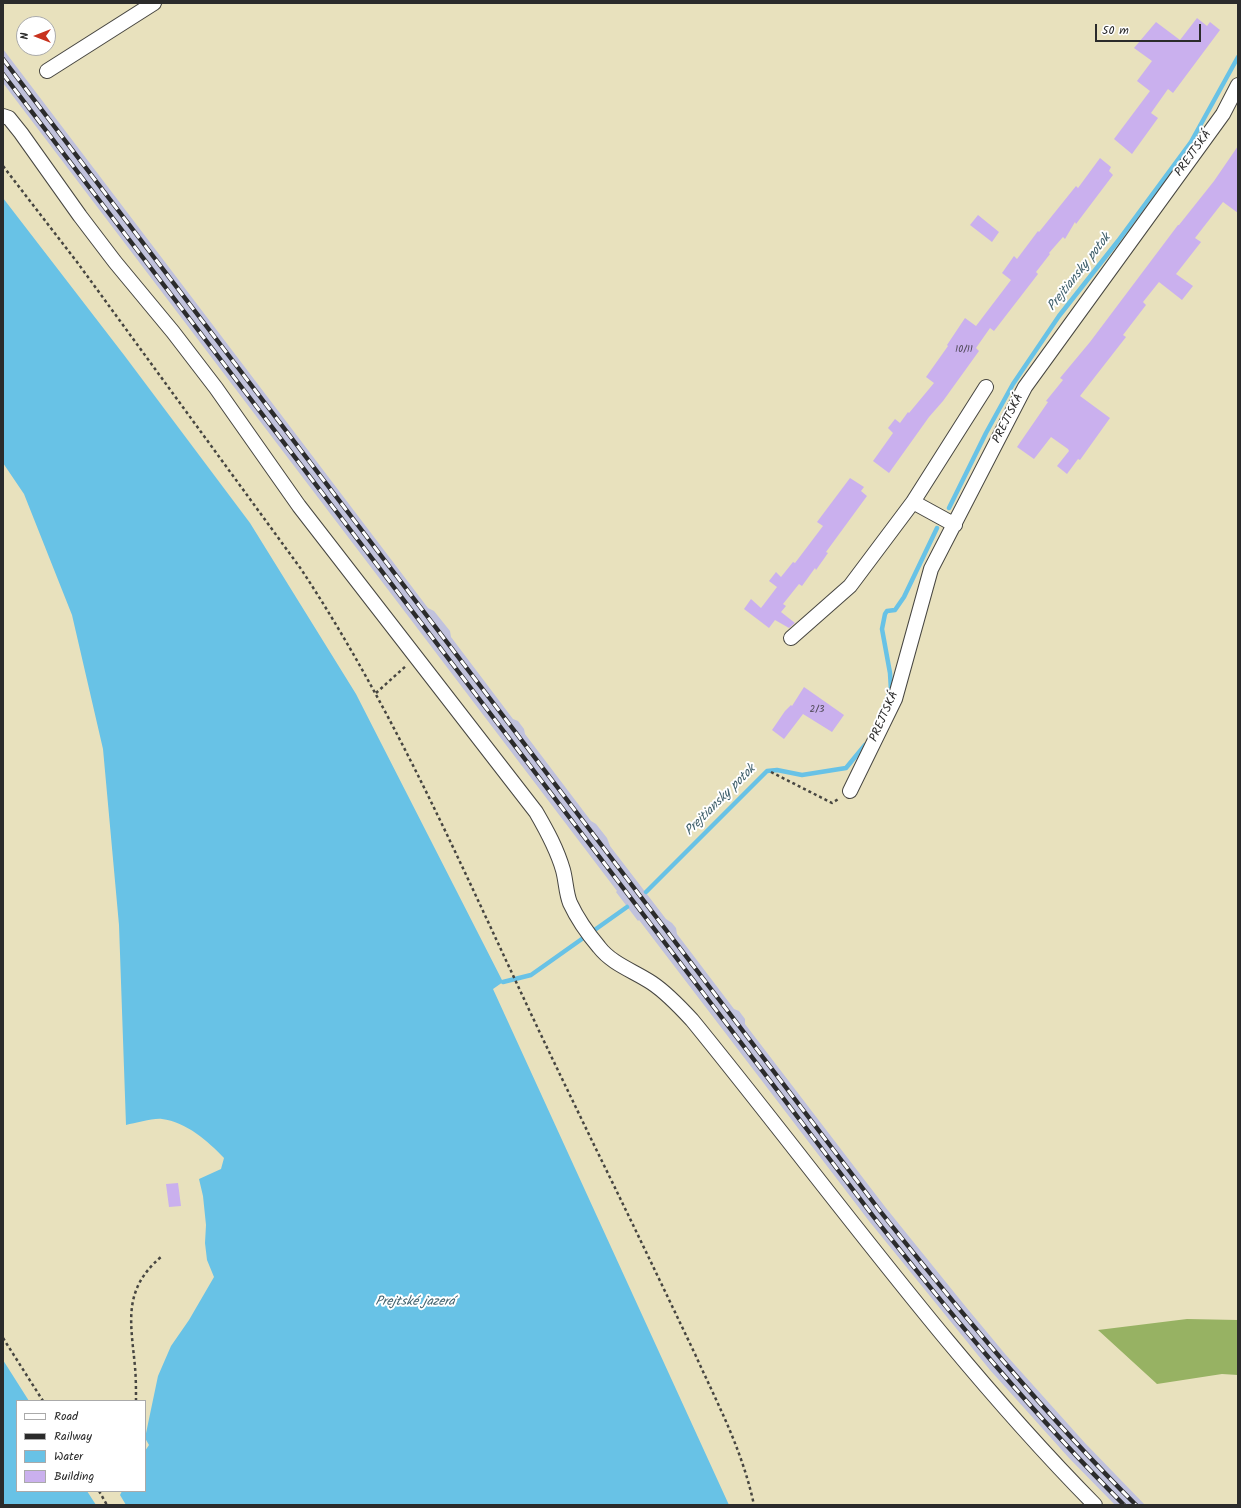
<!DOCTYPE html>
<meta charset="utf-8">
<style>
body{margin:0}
#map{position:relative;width:1241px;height:1508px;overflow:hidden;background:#e8e1bd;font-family:Kalam,sans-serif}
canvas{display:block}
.frame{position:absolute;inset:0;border:4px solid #2b2b2b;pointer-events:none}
.legend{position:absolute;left:16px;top:1400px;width:130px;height:92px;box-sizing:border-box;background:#fff;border:1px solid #aaa;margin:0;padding:5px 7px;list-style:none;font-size:12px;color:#2b2b2b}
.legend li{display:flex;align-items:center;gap:8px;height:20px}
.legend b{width:20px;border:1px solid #aaa}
.north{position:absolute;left:16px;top:16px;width:40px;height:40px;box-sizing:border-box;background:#fff;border:1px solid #aaa;border-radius:50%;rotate:270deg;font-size:11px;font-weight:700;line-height:16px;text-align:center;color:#2b2b2b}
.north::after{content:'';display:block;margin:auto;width:14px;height:18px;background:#c8321e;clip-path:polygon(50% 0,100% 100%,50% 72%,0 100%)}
.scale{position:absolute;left:1095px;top:24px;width:106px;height:18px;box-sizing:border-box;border:2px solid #2b2b2b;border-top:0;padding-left:5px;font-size:12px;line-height:14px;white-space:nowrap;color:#2b2b2b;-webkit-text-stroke:3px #fff;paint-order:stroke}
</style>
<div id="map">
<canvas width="1241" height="1508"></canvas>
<div class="frame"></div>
<ul class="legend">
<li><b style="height:5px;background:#fff"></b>Road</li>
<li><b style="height:5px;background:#2b2b2b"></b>Railway</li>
<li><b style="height:11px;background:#68c2e6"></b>Water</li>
<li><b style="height:11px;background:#cab0ee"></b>Building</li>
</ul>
<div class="north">N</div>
<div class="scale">50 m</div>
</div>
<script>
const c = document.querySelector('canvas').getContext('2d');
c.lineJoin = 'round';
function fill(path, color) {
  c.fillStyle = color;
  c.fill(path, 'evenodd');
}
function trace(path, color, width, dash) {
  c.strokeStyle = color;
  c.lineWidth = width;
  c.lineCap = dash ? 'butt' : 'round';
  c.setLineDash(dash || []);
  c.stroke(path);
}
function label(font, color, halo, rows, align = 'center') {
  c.font = font + ' Kalam,sans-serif';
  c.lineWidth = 4;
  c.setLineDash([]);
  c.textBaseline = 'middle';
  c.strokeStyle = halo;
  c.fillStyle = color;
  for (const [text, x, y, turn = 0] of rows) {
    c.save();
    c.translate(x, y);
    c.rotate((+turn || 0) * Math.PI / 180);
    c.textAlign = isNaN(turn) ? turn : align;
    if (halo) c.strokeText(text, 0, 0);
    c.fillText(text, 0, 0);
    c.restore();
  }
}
const industrial = new Path2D(`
 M3,49L428,608L434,611L450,631L451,637L513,719L518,721L524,729L525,734L591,821L596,824L607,838L610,846L666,919L672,923L676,928L677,934L734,1009L739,1011L745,1019V1024L886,1208L966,1307L1006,1355L1085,1443L1145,1505H1115L1069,1458L990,1370L869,1221L639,920L638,921L616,892L617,891L3,83Z`);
const forest = new Path2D(`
 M1187,1319L1238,1320V1375L1222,1374L1157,1384L1098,1330Z`);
const water = new Path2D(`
 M3,198L124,355L250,523L356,694L503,982L493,989L729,1505H126L120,1495L122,1491H145V1451L149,1445L145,1438L158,1376L171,1346L189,1320L214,1277L207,1260L205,1243L206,1225L203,1196L199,1179L221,1169L224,1158C208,1141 186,1122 162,1119C153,1118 136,1123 126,1125L119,925L103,749L72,615L24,494L3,463Z
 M3,1360L29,1401H17V1491H87L96,1505H3Z`);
const stream = new Path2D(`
 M949,508L986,433L1013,384L1059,316L1118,241L1191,142L1238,57
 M878,719L891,690L890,673L882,629L885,614L887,611L895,610L904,597L937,528
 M646,892L767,771L777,770L802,775L846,768L865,745
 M503,982L531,975L627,907`);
const building = new Path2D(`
 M1197,18L1207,26L1210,22L1220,30L1173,93L1168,89L1151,113L1158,118L1132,154L1114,139L1150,91L1137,81L1152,61L1134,48L1156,22L1180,40Z
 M1238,146V213L1223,202L1195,238L1201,242L1176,274L1193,286L1182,300L1159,282L1143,302L1146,305L1123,335L1126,337L1080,396L1110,418L1080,460L1078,459L1067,474L1057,466L1069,451L1068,449L1051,437L1034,459L1017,447L1048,402L1046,401L1063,380L1060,378L1090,342L1178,225H1179L1214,181Z
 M1100,158L1111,167L1109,171L1113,175L1076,224L1075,222L1065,239L1063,237L1049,253L1050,254L1036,272L1038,274L994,331L990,328L976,348L979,351L943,401L929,417L889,473L873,461L893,433L888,428L895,419L900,423L908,412L909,413L934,383L926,377L948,346L947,345L965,318L976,326L1011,280L1002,273L1014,256L1017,259L1038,231L1039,232L1076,186L1078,188Z
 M978,215L999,232L992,242L970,225Z
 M850,478L864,487L861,491L867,496L826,552L828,553L816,570L815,568L802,586L799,584L783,604L786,606L781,612L795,623L789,628L775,620L769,628L744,609L751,599L761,608L777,587L769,581L776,572L781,577L793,562L795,563L823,526L817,522Z
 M804,687L844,715L832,732L803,714L784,739L772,730L785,711L791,705L792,706Z
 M178,1183L181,1206L169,1207L166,1184Z`);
const path = new Path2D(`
 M3,166L77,262L301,569C388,701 451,843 518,986C543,1040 569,1093 595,1147C629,1216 662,1285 695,1354C718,1405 742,1449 754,1505
 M376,693L407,665
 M771,772L832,803L840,798
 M3,1338L43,1401
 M136,1401C136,1390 136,1378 135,1367C131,1323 122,1290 161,1257
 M99,1491L107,1505`);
const minor = new Path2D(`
 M47,71L154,3
 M3,116L9,118L21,133L80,216L115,262L173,332L216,388L299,506L536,812C547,831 557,849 563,870C566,881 566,893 570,903C577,918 588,934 599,947C612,964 634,971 652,983C667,993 680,1007 692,1020C825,1183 947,1355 1095,1505
 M913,502L986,387
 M791,638L850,586L913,502L955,525
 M850,791L895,699L931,569L1025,387L1223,114L1238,85`);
const rail = new Path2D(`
 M3,59L880,1211C961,1313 1044,1413 1136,1505
 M3,74L873,1216C952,1316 1034,1415 1124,1505`);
const numberNames = [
 ["10/11",964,350],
 ["2/3",817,710]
];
const streetNames = [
 ["PREJTSKÁ",1194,154,-54],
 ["PREJTSKÁ",1009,419,-63],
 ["PREJTSKÁ",885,717,-66]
];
const waterNames = [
 ["Prejtiansky potok",1080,273,-52],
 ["Prejtiansky potok",721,801,-45],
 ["Prejtské jazerá",415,1303]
];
fill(industrial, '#c1c2dd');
fill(forest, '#97b263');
fill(water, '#68c2e6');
trace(stream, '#68c2e6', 4.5);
fill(building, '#cab0ee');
trace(minor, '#474641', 16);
trace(path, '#474641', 2.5, [3, 3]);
trace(minor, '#fff', 14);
trace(rail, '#2b2b2b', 4.5);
trace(rail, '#fff', 3, [9]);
label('10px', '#534c5c', null, numberNames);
label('12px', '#2b2b2b', '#fff', streetNames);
label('italic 13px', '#40606c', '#fff', waterNames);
</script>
